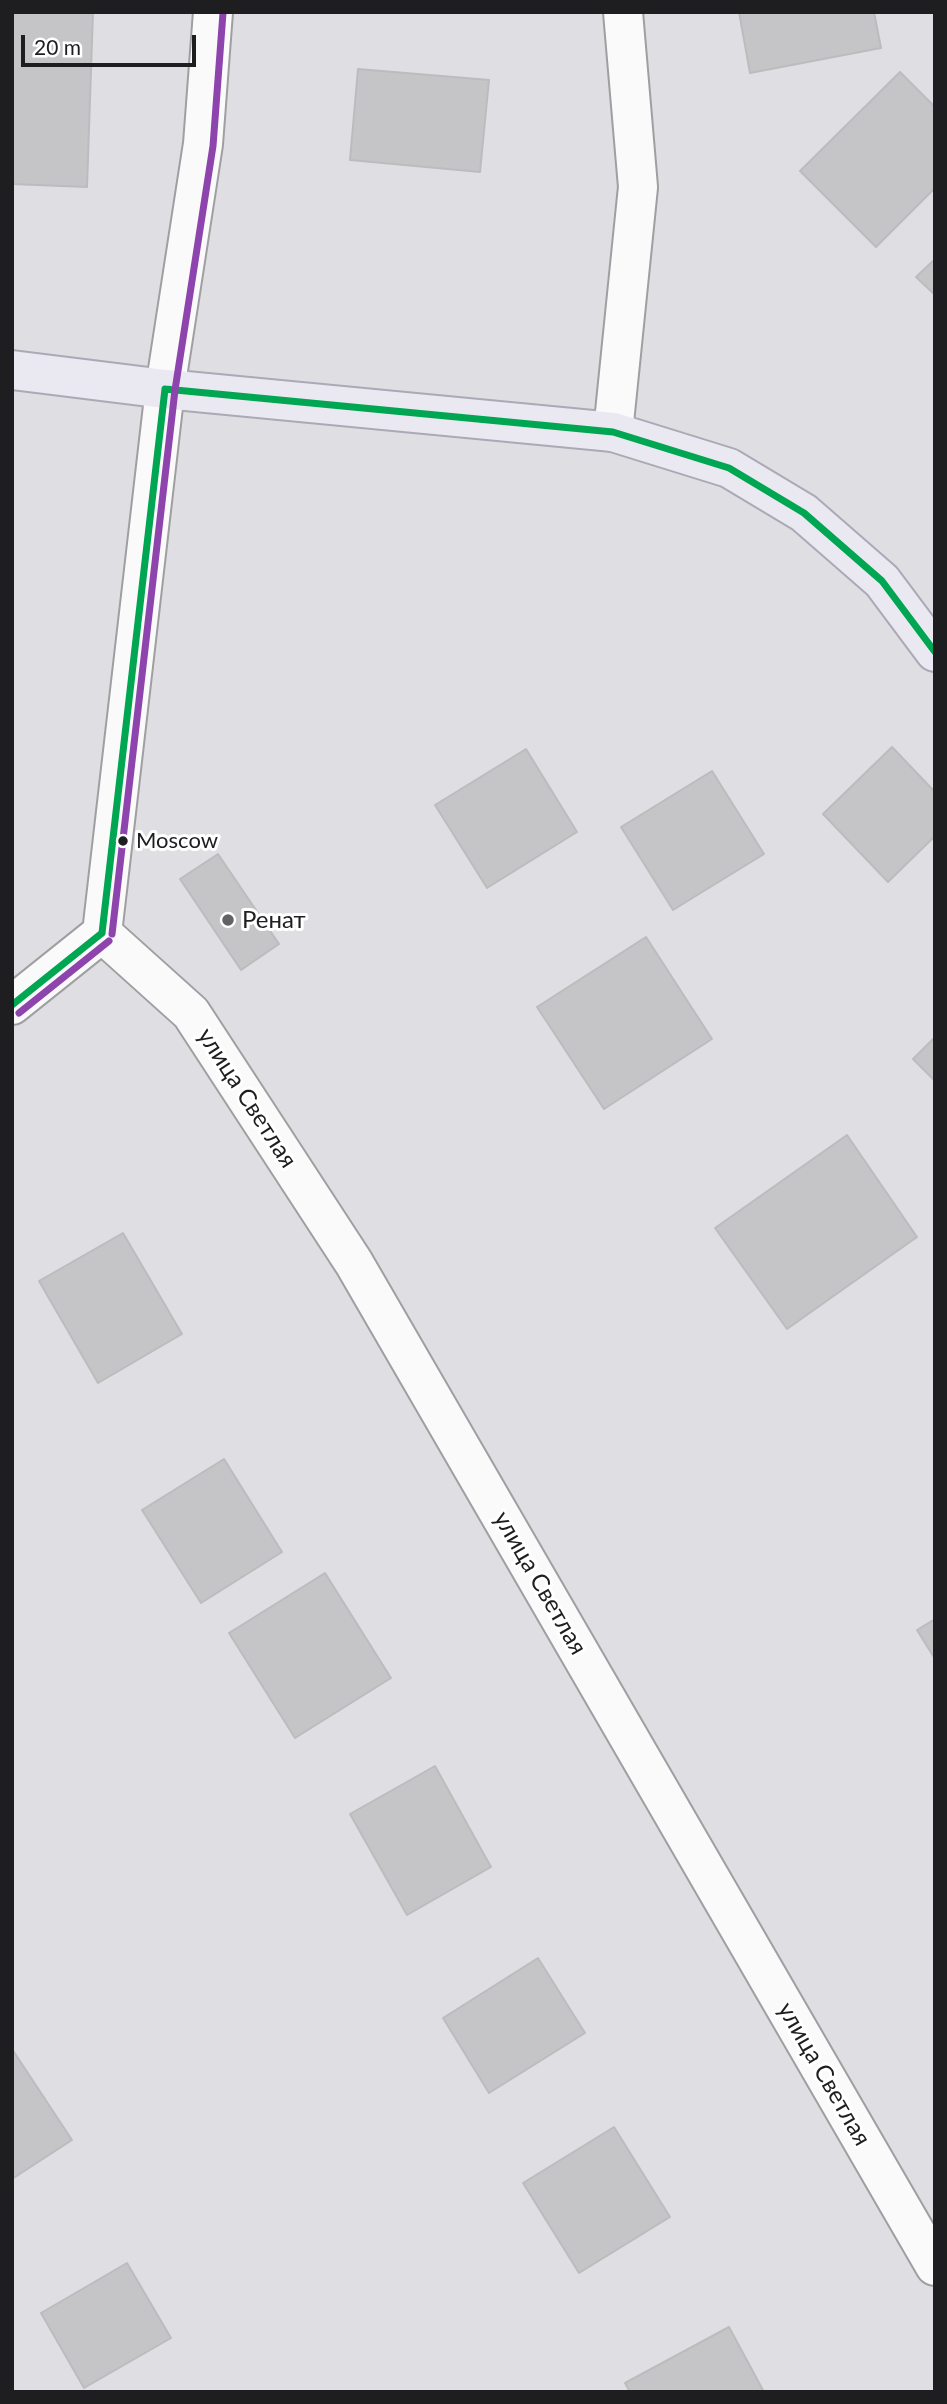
<!DOCTYPE html>
<meta charset="utf-8">
<style>
body{margin:0}
#map{position:relative;width:947px;height:2404px;overflow:hidden;background:#dfdfe3;font-family:Lato,sans-serif}
canvas{display:block}
.frame{position:absolute;inset:0;border:14px solid #1e1e20;pointer-events:none}
.scale{position:absolute;left:21px;top:35px;width:175px;height:32px;box-sizing:border-box;border:4px solid #1e1e20;border-top:0;padding-left:9px;font-size:21px;line-height:24px;white-space:nowrap;color:#1e1e20;-webkit-text-stroke:5px #fff;paint-order:stroke}
</style>
<div id="map">
<canvas width="947" height="2404"></canvas>
<div class="frame"></div>
<div class="scale">20 m</div>
</div>
<script>
const c = document.querySelector('canvas').getContext('2d');
c.lineJoin = 'round';
function fill(path, color) {
  c.fillStyle = color;
  c.fill(path, 'evenodd');
}
function trace(path, color, width, dash) {
  c.strokeStyle = color;
  c.lineWidth = width;
  c.lineCap = dash ? 'butt' : 'round';
  c.setLineDash(dash || []);
  c.stroke(path);
}
function label(font, color, halo, rows, align = 'center') {
  c.font = font + ' Lato,sans-serif';
  c.lineWidth = 6;
  c.setLineDash([]);
  c.textBaseline = 'middle';
  c.strokeStyle = halo;
  c.fillStyle = color;
  for (const [text, x, y, turn = 0] of rows) {
    c.save();
    c.translate(x, y);
    c.rotate((+turn || 0) * Math.PI / 180);
    c.textAlign = isNaN(turn) ? turn : align;
    if (halo) c.strokeText(text, 0, 0);
    c.fillText(text, 0, 0);
    c.restore();
  }
}
const building = new Path2D(`
 M12,12H93L87,187L12,184Z
 M739,12H874L881,48L750,73Z
 M358,69L489,80L480,172L350,160Z
 M900,72L935,107V188L876,247L800,171Z
 M935,259V295L916,277Z
 M892,747L935,792V836L888,882L823,814Z
 M526,749L577,832L487,888L435,805Z
 M712,771L764,854L673,910L621,827Z
 M218,854L279,944L241,970L180,879Z
 M646,937L712,1039L604,1109L537,1007Z
 M935,1037V1081L913,1059Z
 M847,1135L917,1237L787,1329L715,1228Z
 M123,1233L182,1334L98,1383L39,1281Z
 M224,1459L282,1552L201,1603L142,1510Z
 M325,1573L391,1678L295,1738L229,1633Z
 M935,1619V1659L917,1630Z
 M435,1766L491,1867L407,1915L350,1814Z
 M538,1958L585,2033L489,2093L443,2018Z
 M12,2049L72,2140L12,2179Z
 M614,2127L670,2217L579,2273L523,2183Z
 M127,2263L171,2338L84,2388L41,2313Z
 M729,2327L764,2392H630L625,2383Z`);
const minor = new Path2D(`
 M613,432L638,187L623,12
 M102,933L191,1013L354,1263L935,2266
 M102,933L165,389L203,144L213,12
 M12,1005L102,933`);
const major = new Path2D(`
 M12,370L165,389L613,432L729,468L804,513L882,581L935,652`);
const bus1 = new Path2D(`
 M165,389L613,432L729,468L804,513L882,581L935,652
 M102,933L165,389
 M12,1005L102,933`);
const bus2 = new Path2D(`
 M112,934L175,390L213,146L223,13
 M19,1013L109,941`);
const markers = [
 [123,841,6,"#1e1e20"],
 [228,920,7,"#626264"]
];
const busNames = [
 ["Moscow",136,841]
];
const poiNames = [
 ["Ренат",242,920]
];
const streetNames = [
 ["улица Светлая",247,1098,57],
 ["улица Светлая",540,1583,60],
 ["улица Светлая",824,2074,60]
];
fill(building, '#c5c5c8');
trace(building, '#bcbcbe', 2);
trace(minor, '#9f9fa1', 42);
trace(major, '#aaa9b6', 42);
trace(minor, '#fafafb', 38);
trace(major, '#eae9f1', 38);
trace(bus1, '#00a651', 7);
trace(bus2, '#8e44ad', 7);
for (const [x, y, r, color] of markers) {
  const dot = new Path2D();
  dot.arc(x, y, r, 0, 2 * Math.PI);
  c.fillStyle = color;
  c.fill(dot);
  trace(dot, '#fff', 2.5);
}
label('22px', '#1e1e20', '#fff', busNames, 'left');
label('24px', '#1e1e20', '#fff', poiNames, 'left');
label('24px', '#1e1e20', '#fff', streetNames);
</script>
